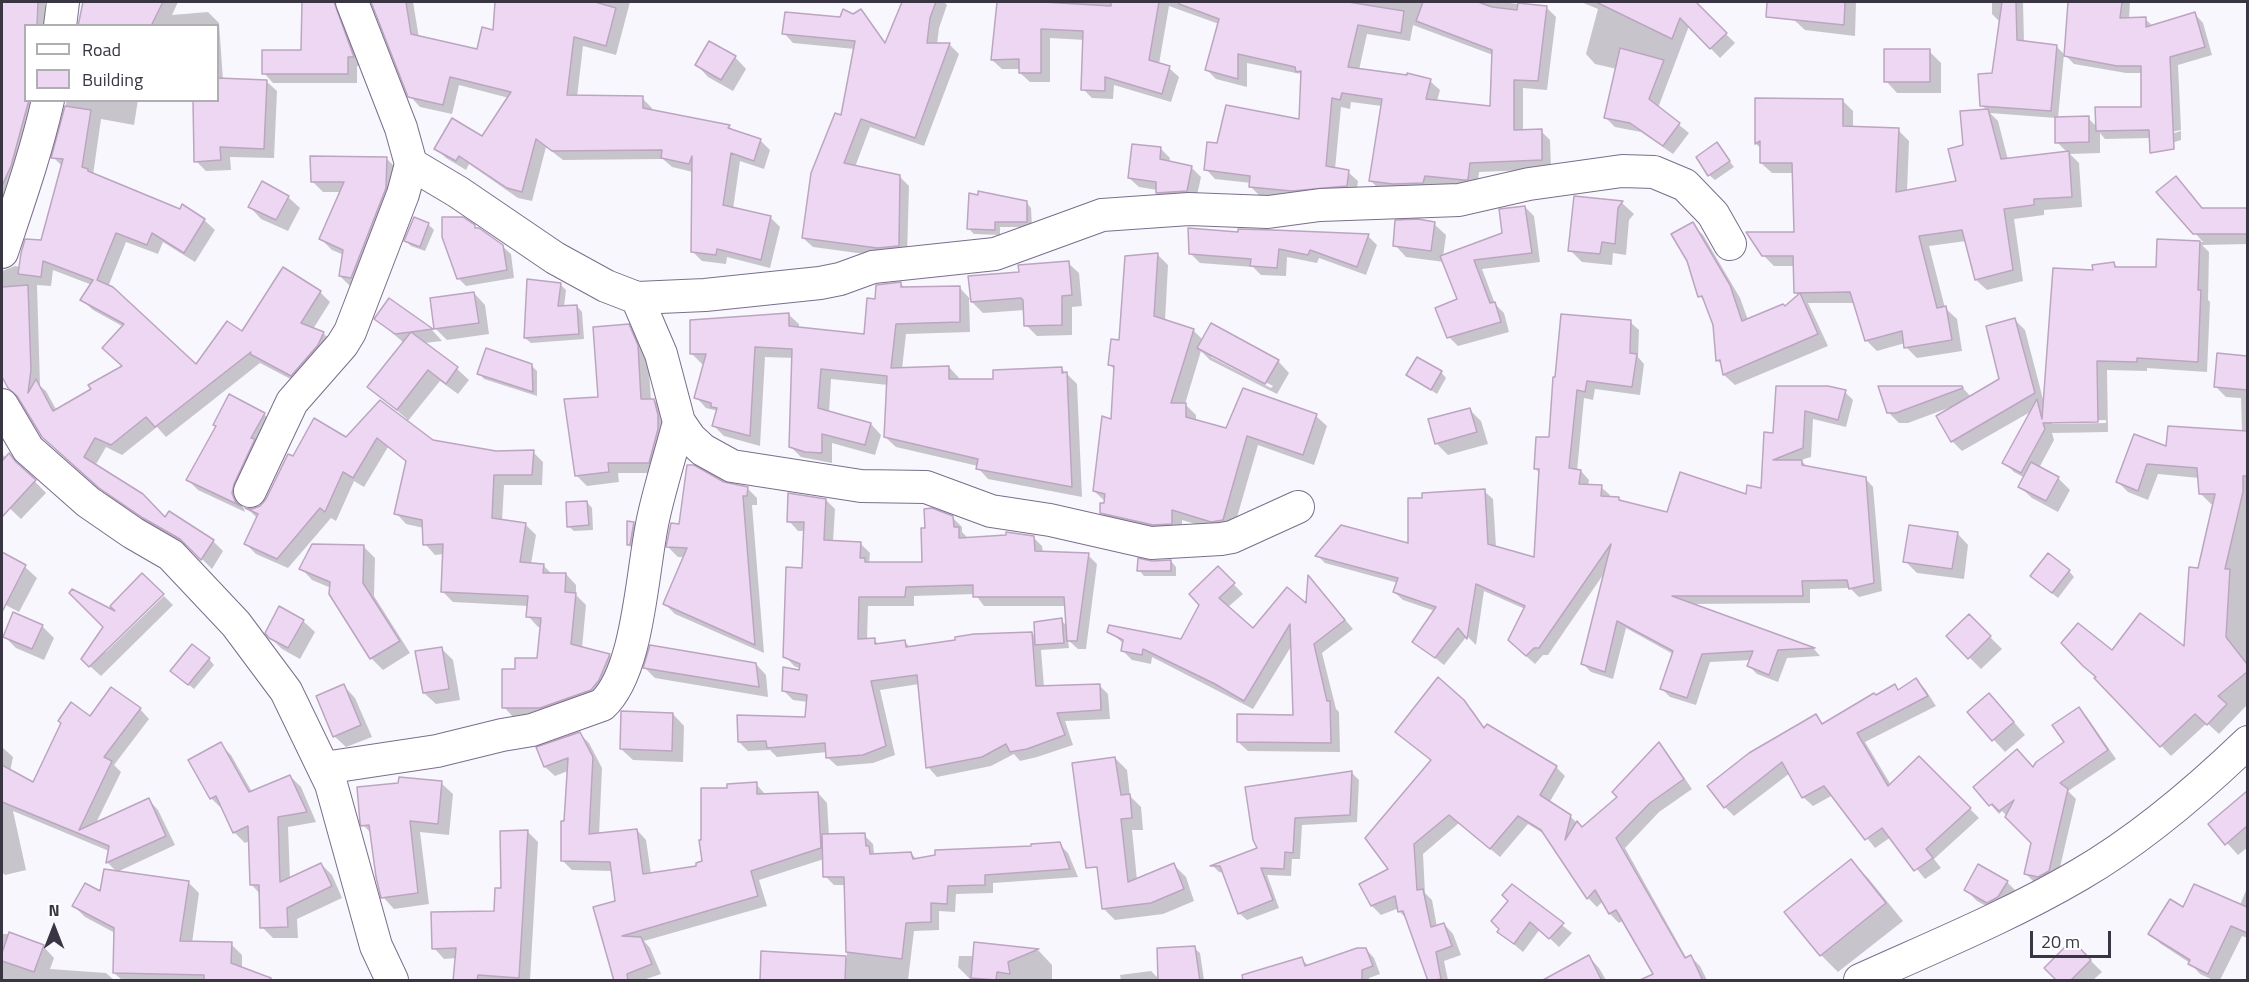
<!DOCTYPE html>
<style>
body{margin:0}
#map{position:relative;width:2249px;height:982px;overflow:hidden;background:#f9f7fe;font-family:"Titillium Web",sans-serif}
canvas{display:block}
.frame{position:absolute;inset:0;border:3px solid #3a3542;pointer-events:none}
.legend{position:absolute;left:24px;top:24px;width:195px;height:78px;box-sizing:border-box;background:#fff;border:2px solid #b0aeb3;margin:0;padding:8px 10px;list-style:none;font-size:18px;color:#3a3542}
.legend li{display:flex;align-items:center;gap:12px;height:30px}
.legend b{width:30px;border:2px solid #b0aeb3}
.north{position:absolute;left:24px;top:898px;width:60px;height:60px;-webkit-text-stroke:4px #fff;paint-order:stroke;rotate:0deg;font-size:16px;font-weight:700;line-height:24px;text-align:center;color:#3a3542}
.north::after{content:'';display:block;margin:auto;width:21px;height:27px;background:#3a3542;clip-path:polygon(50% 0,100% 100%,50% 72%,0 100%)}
.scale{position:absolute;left:2030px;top:931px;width:81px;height:27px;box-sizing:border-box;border:3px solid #3a3542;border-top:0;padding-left:8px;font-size:18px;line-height:21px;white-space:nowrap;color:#3a3542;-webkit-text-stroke:4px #fff;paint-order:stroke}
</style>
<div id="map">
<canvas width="2249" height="982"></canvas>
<div class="frame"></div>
<ul class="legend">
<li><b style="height:8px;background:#fff"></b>Road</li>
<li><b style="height:16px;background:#eed7f3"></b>Building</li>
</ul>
<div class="north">N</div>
<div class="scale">20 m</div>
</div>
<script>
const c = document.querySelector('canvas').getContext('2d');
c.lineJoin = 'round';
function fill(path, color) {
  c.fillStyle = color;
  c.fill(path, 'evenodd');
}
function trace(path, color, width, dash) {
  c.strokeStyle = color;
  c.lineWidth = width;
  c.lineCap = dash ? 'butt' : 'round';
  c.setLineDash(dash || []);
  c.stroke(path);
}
const shadow = new Path2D(`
 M2,2H45V26H26V100H45L2,209Z
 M85,2H178L172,15L208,12L219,23L223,80L266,81L277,91L274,158L230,157L231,170L206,171L196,161L218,100V26H80Z
 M309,2H347L362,66H357V83H273L264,73L302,52L313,5Z
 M373,2H413L419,38L478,50L494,32L497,2H630L616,55L583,46L577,97L642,98L652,108V111L729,126L734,132L761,141L770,150L764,169L740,161L733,209L771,218L780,227L770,268L727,257L726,264L702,261L692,251L693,172L672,167L663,159L563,160L546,147L532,201L518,198L469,164L466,170L446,158L436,148L482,138L509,98L459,85L452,114L420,107L410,96Z
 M903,2H944L947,5L939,28L937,45H950L959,54L924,146L870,127L855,167L899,176L909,186L907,255L887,257L813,247L803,238L842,117L855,49L793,43L784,33L853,16L860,11L886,44Z
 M998,2H1501L1546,7L1556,17L1547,90L1523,88V131H1541L1550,140L1551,169L1479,172L1477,189H1475L1434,184L1433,192L1380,190L1370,180L1382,106L1351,102L1350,109L1341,107L1335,169L1348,172L1358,181L1356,195L1260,196L1251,187V183L1215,179L1206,169L1219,145L1300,121L1301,74L1247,63V87L1216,79L1206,69L1219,24L1169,6L1159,64L1169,68L1179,77L1171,102L1114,85L1113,99L1092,98L1083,89L1085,40L1050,38V82H1030L1020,73V69H1002L992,60ZM1413,25L1493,55L1491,107L1437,101L1440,90L1430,81L1359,70L1367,34L1410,41Z
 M1581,2H1694L1735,43L1720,58L1689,26L1658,108L1689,133L1673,154L1641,132L1615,127L1606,118L1617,69L1595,64L1586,54L1598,9Z
 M1795,2H1856L1855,36L1805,30L1793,19Z
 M1992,2H2023L2024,42L2056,46L2064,54L2058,118H2088L2097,127L2142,109V73H2126L2074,64L2066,56L2069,2H2130L2129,19H2145L2153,26L2195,14L2203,23L2212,55L2178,65L2181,130L2154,136V139L2181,131V140L2159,147L2150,138L2105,139L2100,133V153L2070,154L2079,163L2082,207L2044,210V215L2014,219L2023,281L1987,290L1976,280L1966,241L1929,246L1945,308L1957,319L1962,351L1917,358L1906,347L1905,343L1877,351L1866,340L1855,303H1808L1828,346L1735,385L1724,375L1723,366L1717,360L1714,325L1707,303L1700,296L1692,224L1703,235L1740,298L1748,320L1785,308L1799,296L1795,292V266H1774L1763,255L1796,234L1794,173H1772L1761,163L1762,149L1756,144L1757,100L1843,101L1853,111V128L1898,130L1909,141L1907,191L1958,182L1964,146L1987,110L1981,105L1993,75L1999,21L1992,14ZM1990,113L2056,118L2057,142L2067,152L2008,160L1998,121Z
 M1929,51L1941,63V93H1897L1886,81Z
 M735,57L746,69L733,91L708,77L697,65Z
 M67,100H138L134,125L101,119L93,175L204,220L215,230L195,262L163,242L158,254L126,242L108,287L196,366L242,333L320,292L330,302L313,329L324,334L334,344L302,385L260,363L166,437L157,427L122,455L106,447L95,466L165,520L213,541L223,551L212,569L192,549L155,528L111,498L54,448L22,400L9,387L2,374V271L15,266L21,267L43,242L62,166L53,157ZM53,270L92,285L82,300L93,310L124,327V366L93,389L57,411L46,391L40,386L37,285L51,286Z
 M1717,144L1734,167L1715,180L1709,175Z
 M1161,149L1170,158L1169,163L1192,168L1201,177L1196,200L1167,202L1157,193V190L1139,187L1129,178Z
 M386,158L397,169L351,287L340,276L344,255L332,250L321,239L341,192H323L312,181Z
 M288,197L300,208L288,231L261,219L250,207Z
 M1576,198L1622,203L1634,214L1629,220L1626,255L1613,253L1612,265L1582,262L1570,250Z
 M1026,202L1031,208L1032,227H1000V235L974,234L969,229Z
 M1525,207L1534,216L1540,262L1482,269L1495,304L1504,313L1509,332L1458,346L1449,337L1459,300L1444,262L1406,257L1395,245L1434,224L1446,235L1443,257L1504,234Z
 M2173,209L2248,212V244L2202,245L2209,252L2208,300L2210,302L2207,372L2147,368V371L2107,370L2108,432L2052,433L2054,440L2039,468L2058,478L2070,490L2058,512L2032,498L2020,487L2025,478L2014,472L2004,462L2032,411L1962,451L1952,441L1951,407L1908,423H1899L1888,412L1962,387L1971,397L2001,380L2015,320L2025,330L2044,403L2095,272L2113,263L2119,269L2157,268L2158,241L2203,242ZM2106,420V423L2052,424V421Z
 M428,224L434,230L425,251L411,246L406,241Z
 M474,227L502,246L511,254L514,278L466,286L458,278Z
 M1273,231L1368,236L1377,245L1366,275L1319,258L1317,263L1287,257L1286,276L1261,275L1253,267L1200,263L1191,254L1239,233Z
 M1158,255L1168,265L1165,321L1193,330L1203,340L1278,361L1289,373L1277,394L1210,360L1201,351L1185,404L1196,415V421L1226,430L1316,416L1327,426L1314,465L1258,445L1233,531L1222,532L1182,520V534L1112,523L1101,512L1108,504L1094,491L1113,421L1115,370L1109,364ZM1211,354L1273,386L1271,388L1211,357Z
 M1068,263L1079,273L1082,306L1072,307V335L1037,336L1026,325L1025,310L983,313L969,299L970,332L906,334L902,369L949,367L959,378V381H995L1061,368L1077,384L1082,497L988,479L978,468V466L896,447L885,437L888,385L831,379L829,412L871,424L881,435L875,455L832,443V463L801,457L791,447L794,358L765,357L760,446L724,436L713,425L718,411L706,408L696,397L705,364H702L691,353L788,314L799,324V328L865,335L876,300L901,284L906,289L959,287L972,301L1020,274Z
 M560,284L566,290L564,307L577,306L582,312L584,339L531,343L525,338Z
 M474,293L485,305L489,334L447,340L435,328Z
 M389,300L432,330L442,341L424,343L457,369L469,380L458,394L440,381L407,422L433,442L496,452H533L543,462L542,485H504L502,521L525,524L536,535L531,564L543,565L552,574H566L576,585V595L586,605L582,648L609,655L620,665L602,700L514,718L504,707L517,671L539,660L542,627H538L528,616L529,606L453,602L442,591L444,554L435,555L425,544L424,528L406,524L396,513L408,462L388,447L364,487L354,481L336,521L331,518L288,568L256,554L246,544L257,518L249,510L261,507L293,458L346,439L406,421L407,419L369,387L404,343L376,319Z
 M1630,322L1639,330L1638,357L1644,364L1640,395L1595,389L1593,400L1584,398L1577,471H1581L1589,480L1588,486L1601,487L1610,495L1609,498L1618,499L1622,503L1668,514L1747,496L1762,489L1775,434L1777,387L1845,392L1853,400L1846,427L1813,419L1811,457L1801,460L1808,468L1865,478L1873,487L1882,591L1859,597L1850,588L1810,589V603L1690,604L1814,649L1820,656L1787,658L1778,682L1757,674L1749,666L1751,660L1710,662L1696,705L1670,697L1662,689L1673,654L1626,628L1613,679L1591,672L1583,664L1605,572L1548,655H1543L1535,664L1518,649L1525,609L1484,591L1476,645L1467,636L1444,665L1414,641L1435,611L1403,600L1394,592L1398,583L1325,563L1317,555L1410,545L1423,499L1484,491L1493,499L1496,547L1535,559L1540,474L1535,468L1550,439L1554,378Z
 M628,326L639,337L648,357L651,400H654L664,411L660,473H618L619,482L587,486L576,475L600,398Z
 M2218,355L2248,358V704L2219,734L2207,723L2171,756L2084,665L2113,652L2186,649L2199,569L2214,504H2211L2200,493L2199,478L2158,474L2148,500L2128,492L2118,482L2168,448L2242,432L2241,398L2226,397L2216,387Z
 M531,365L537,371V396L484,379L479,373Z
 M1441,372L1446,378L1437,394L1408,375Z
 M1469,409L1481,421L1488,444L1448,455L1436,443Z
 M264,414L274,425L242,503L245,512L198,490L188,480L217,427Z
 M2,454L6,458L9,455L46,493L21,519L2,501Z
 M723,483L747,488L757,498V505H752L764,653L675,614L665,604L684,557H678L668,547L680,525Z
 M826,500L835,509L833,542L861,544L870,553L869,564H923L952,517L962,527V532L968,538L1033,537L1042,546L1043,553L1088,555L1097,564L1086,649H1078L1068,640L1069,648L1041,650L1044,687L1099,685L1108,694L1110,719L1065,721L1073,745L1037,757L1020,761L1014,754L991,766L937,777L928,767L919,684L880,690L895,755L873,763L837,766L827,757V752L777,757L770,750L748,751L739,742L806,719L808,702L793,700L784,691L801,669L794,666L785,656L804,569L805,531H798L789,521ZM975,594L984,606H1066L1067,626L1061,620L1036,637L1032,633L911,648L905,642L880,645L874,640H867L868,606H914V596Z
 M587,502L592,508L593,530L574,531L568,526Z
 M634,523L639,528L634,550L628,544Z
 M1957,533L1968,545L1964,579L1917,573L1905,561Z
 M364,547L375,558L374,596L410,653L383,670L371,658L331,593V588L312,580L301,568Z
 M2,554L25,567L37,578L19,612L2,603Z
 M1171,561L1176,567V576H1144L1139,570L1152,562Z
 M1218,568L1243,594L1228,607L1253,630L1307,606L1317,586L1353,629L1322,653L1336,709L1339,712L1340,752L1248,751L1238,742L1294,716L1292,645L1253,709L1152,657L1151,664L1132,660L1123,651L1124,644L1109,631L1182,640Z
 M2069,571L2074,577L2058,598L2037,581Z
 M142,575L105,653L164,596L173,605L101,676L82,659L105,627L120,616Z
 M1969,616L2002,649L1981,669L1948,636Z
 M303,621L315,632L300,659L282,649L270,637Z
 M42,626L54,638L44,660L16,648L4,636Z
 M441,648L453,660L460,700L436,704L424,693Z
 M209,659L214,665L194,689L178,676Z
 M756,664L766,675L768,697L655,678L645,668Z
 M1916,680L1925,689L1936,706L1865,742L1891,785L1919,758L1979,818L1934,859L1941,868L1925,879L1891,837L1875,848L1833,795L1813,806L1803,797L1790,773L1734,816L1725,807L1815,716L1824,725L1895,686L1899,691Z
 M344,686L355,698L372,737L346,747L334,736Z
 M1463,701L1473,711L1485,729L1556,767L1565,776L1549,803L1570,816L1582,828L1619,797L1659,744L1668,754L1692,789L1659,812L1625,848L1687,959L1691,957L1700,966L1707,980H1658L1624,920L1619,923L1610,914L1603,901L1597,907L1588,898L1546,835L1528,824L1500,857L1459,823L1423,854L1425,893L1432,900L1437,927L1444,924L1453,934L1461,955L1444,961L1448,980H1430L1408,920L1399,911V908L1381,915L1372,906L1390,870L1432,761L1397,732Z
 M2001,707L2025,735L2005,752L1969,713Z
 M140,709L149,719L114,765L121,772L96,823L149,800L158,810L175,845L117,872L107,862L109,851L13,811L26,870L5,875L2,872V747L13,757L10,772L34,784L90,718Z
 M2079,709L2087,717L2116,759L2068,791L2076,799L2057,880L2034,882L2026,874L2033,843L2002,811L1999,814L1975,787L2034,768L2067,742Z
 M673,714L684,726L683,762L633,760L621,749Z
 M580,734L589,743L602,768L599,835L637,830L646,840L651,874L698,867L703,862L729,790L756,784L766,795L818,793L827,803L829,836L864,835L873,844L874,853L876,855L911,853L917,860L1059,844L1068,853L1078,877L993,883V893L956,894L955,912L939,911V930L914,931L908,980H761L762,953L847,958L846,885H834L825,876L824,859L759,880L767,906L644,941L650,948L661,974L643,980H615L616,902L612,871L572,870L563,861L568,771L555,776L545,767L538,748Z
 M220,744L231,755L252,792L290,776L301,787L316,822L288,827L290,879L321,864L332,875L342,898L297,919L298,938H273L262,927L260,894L251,884L250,841L245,843L234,832L222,809L211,798Z
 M1115,758L1127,770L1130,796L1141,807L1143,830H1132L1137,880L1174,865L1186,877L1194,901L1163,914L1115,920L1103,908L1099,870L1095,866Z
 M1352,773L1359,780L1357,822L1302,825L1300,859H1292L1291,876L1267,875L1279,908L1247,920L1239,913L1224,873L1219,872L1213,866L1259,849L1255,839Z
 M441,783L453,794L449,835L420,832L429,904L394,909L383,897L372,834L363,825Z
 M2240,800L2248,807V847L2238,855L2210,824Z
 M528,832L538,842L530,980H455L457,958L444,959L434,948L495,912Z
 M1851,861L1868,878L1903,921L1838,972L1821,955Z
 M188,882L199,893L192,943L231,944L242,955V969L273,980H122L114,973L115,933L85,917L74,906L101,894Z
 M2007,882L2018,893L2000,914L1977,901L1966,890Z
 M1512,886L1572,933L1559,947L1540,929L1523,952L1499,932Z
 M2248,886V938L2242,936L2220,980H2213L2200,974L2190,963L2161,944L2150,934L2184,909L2239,907Z
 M2,934H7L43,946L54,958L50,969L106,973L114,980H2Z
 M2072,942L2102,972L2093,980H2059Z
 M976,944L1039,951L1052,965V980L970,979L958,967L959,956H975Z
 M1194,948L1200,953L1204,980H1121L1120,975L1151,971L1160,980Z
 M1366,949L1374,958L1380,974L1369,978V980H1267L1301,959L1309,966Z
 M1589,957L1599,968L1606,980H1546Z`);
const building = new Path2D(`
 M2,2H38L37,26H26V100H29L11,166L2,186Z
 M83,2H163L151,26H78Z
 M302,2H334L354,57H348V74H262V50H301Z
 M371,2H406L411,34L477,49L482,27L493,30L495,2H595L616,8L606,46L574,37L567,95L643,96V108L730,125L728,128L761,139L754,161L731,153L723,205L771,216L761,260L717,249L716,255L691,252L692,156L689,164L661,158L662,150L552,151L536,139L522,192L507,188L459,156L456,161L434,149L452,118L482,136L511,92L450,77L443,105L408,97Z
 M902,2H936L930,18L927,43H950L915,138L861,119L844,163L900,175L899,246L877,248L802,238L811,173L835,113L841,115L855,41L782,34L785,12L840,17L843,9L853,14L861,9L885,43Z
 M997,2H1043L1111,6V2H1159L1149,60L1170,66L1162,94L1105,77V91L1081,90L1083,31L1041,29V73H1019V59L991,60Z
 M1179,2H1348L1404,11L1401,33L1358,25L1348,67L1407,75V73L1431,79L1426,99L1490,106L1492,50L1416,21L1423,2H1478L1492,7L1517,10L1518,3L1547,6L1538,81L1514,80V130L1542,129V160L1470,163L1468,180H1464L1425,176L1423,183L1393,184L1369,181L1382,99L1342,93L1340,100L1332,98L1326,166L1349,170L1347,186L1292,191L1249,187L1250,176L1204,170L1207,142L1217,143L1226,105L1299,119L1301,71L1296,72L1295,67L1238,54V79L1205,70L1219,19L1179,4Z
 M1596,2H1696L1727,33L1710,49L1680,18L1672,39Z
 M1767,2H1845L1844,25L1766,17Z
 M2002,2H2016L2017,40L2057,45L2051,111L1980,106L1978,74L1992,73Z
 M2068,2H2122L2120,18L2146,17V27L2195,12L2205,47L2170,57L2174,149L2150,153L2149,130L2096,131L2095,107H2141V66H2117L2064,56Z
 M709,41L736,56L721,80L695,65Z
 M1620,48L1664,60L1649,99L1680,123L1663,146L1630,123L1604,118Z
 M1884,49H1930V82H1884Z
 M218,78L267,80L264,149L220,147L221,160L194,162L193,100H218Z
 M1755,98L1843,99V126L1899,128L1896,192L1956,181L1948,149L1963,145L1960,111L1988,109L2001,159L2069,151L2072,197L2034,199V205L2004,209L2013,270L1975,280L1962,230L1919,236L1937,308L1946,306L1952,340L1904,348L1902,331L1865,341L1850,292L1794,293L1793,256H1762L1746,232H1794L1792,163H1760V141L1755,144Z
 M65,106L91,110L82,167L88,169V171L180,209L182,204L205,219L184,253L152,233L147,245L116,233L97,280L113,287L196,364L227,321L242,331L283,267L321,291L301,323L324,332L318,345L291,376L250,354L251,352L155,427L146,417L111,445L95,438L84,457L143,494L165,517L169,511L214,540L201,560L180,539L143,518L99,488L42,437L17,396L8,388L2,377V287L28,285L31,370L28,393L36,379L53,411L91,389L88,385L122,366L102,348L124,324L80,300L93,280L43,261L41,277L18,274L21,253L25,239L41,240L63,159L51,158Z
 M2089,116V142L2055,143V117Z
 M1717,142L1730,161L1708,176L1696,157Z
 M1132,144L1161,147L1160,159L1192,166L1187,191L1156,193V182L1128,178Z
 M310,156L387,157L386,188L351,278L339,276L343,250L319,239L344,182H311Z
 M2176,176L2202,208H2247V234H2193L2156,192Z
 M262,181L289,196L276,220L248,207Z
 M978,191L1027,201V222H995V230L967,229L969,193L978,195Z
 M1574,196L1623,201L1618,208L1615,244L1602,242L1600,254L1568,251Z
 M1525,206L1532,253L1474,260L1490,303L1495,302L1501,322L1447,338L1435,308L1457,299L1440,256L1502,233L1499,209Z
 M414,217L429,223L420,247L404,241Z
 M442,217H463L475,225V228H479L503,245L507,270L457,279L442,237Z
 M1418,219L1435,222L1431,251L1393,246L1395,220Z
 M1693,222L1730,285L1742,321L1783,304L1785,306L1800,293L1818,334L1723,375L1720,360L1716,361L1713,325L1702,296L1698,297L1687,261L1671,234Z
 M1188,228L1238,232V229L1273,230L1369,234L1357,267L1310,250L1308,255L1279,249L1277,268L1250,266L1251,259L1189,254Z
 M2157,239L2200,241L2198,290H2201L2198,362L2137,358V362L2097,361L2098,422L2043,423L2045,429L2021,473L2002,463L2037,399L2042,419L2053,268L2093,270L2092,265L2114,262L2115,267H2156Z
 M1158,253L1154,316L1194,329L1171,403H1186V417L1226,428L1243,388L1317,414L1303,455L1247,436L1223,520L1211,522L1172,510V524L1153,525L1100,513V503H1104L1105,494L1093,491L1102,416L1111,419L1114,366L1108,365L1111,339L1119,340L1125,256Z
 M1069,261L1072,295L1062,296V325L1024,326L1023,300L1021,298L971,302L968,276L1019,272L1018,265Z
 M527,279L561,283L558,306L577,305L579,334L524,338Z
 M901,282V287L960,286V322L896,324L891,368L949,366V379H993V370L1062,367V373L1067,372L1072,487L976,469L978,459L884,437L887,376L821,369L818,408L871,423L865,445L822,434V453L805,452L789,447L792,349L755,347L750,436L712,426L717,408L711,407V403L694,398L706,354H690V320L789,313V326L864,334L867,298L875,299L876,285Z
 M474,292L479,323L434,329L430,298Z
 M389,298L433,329L411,332L458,367L446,384L428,370L397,410L367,387L411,332L395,334L374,319Z
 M1561,314L1631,320L1630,353L1637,354L1632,387L1587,381L1585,392L1577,390L1569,468L1581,470L1579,484L1602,485L1601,496L1619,497V500L1667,512L1680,472L1746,494L1747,485L1761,488L1764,432L1773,433L1776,386H1828L1846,390L1838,420L1805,411L1803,448L1773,460H1802V465L1866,477L1874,583L1849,589L1847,580L1802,581L1803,596H1672L1815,648L1778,650L1769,675L1747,666L1753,651L1702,654L1687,698L1660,689L1673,651L1617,621L1605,672L1581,664L1611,544L1539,648H1534L1526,656L1508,640L1525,606L1476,584L1467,639L1458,628L1435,658L1412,642L1436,607L1393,592L1398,578L1315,556L1341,525L1408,543V498H1422V493L1485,489L1488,544L1534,557L1539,469H1534L1536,437H1549L1553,377H1555Z
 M2015,318L2035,393L1951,442L1936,416L1999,379L1986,326Z
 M1211,323L1279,360L1265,384L1197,348Z
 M629,324L638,345L641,399H654L658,415V429L649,463H608L609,472L575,476L564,399L598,397L593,327Z
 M486,348L532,364L533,392L477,374Z
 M2217,353L2247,356V390L2214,387Z
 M1417,357L1442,371L1431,390L1406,375Z
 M1878,386H1962L1963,388L1896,413H1887Z
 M229,394L265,413L251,438L255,439L234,484L232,493L235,501L241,506L186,480L216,426L213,425Z
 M380,400L433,440L496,451L534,450L532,475H494L492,518L526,523L520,562L544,564L543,573H566L565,592L576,593L571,644L610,654L599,680L591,690L540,708H502V669H515V658H537L541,618L526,617L528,596L441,592L443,544L423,545L422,520L394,514L406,461L377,438L353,478L343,472L325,512L320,508L277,559L244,544L258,514L245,508L252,509L260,506L266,499L288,454L293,456L314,418L346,437Z
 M1470,408L1477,432L1435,444L1428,419Z
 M2168,426L2247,431V476H2243V492L2225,569H2230L2226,637L2247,664V672L2218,696L2227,704L2207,725L2195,714L2160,747L2094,678L2096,677L2083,666L2061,643L2078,623L2112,650L2140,613L2184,646L2189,567L2198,568L2215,494H2199L2197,468L2147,464L2138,491L2116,482L2134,434L2166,446Z
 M9,453L16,462L36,480L2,517V461Z
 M2031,462L2059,477L2046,501L2018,487Z
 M687,465H694L724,482L748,487L747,496H743L755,645L663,604L687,548L666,547L671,523L679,524Z
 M788,493L826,499L824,540L861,542L860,558H865V562H922L921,528H925L924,509L932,508L953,516L954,527H959V538L1006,535V532L1034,536L1035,551L1089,553L1077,641H1067L1064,597H973V585L906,587L905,597H859L858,639L875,638V644L905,640L906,647L955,640V637L974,634L1032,632L1036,686L1100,684L1101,710L1057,713L1065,735L1027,749L1010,752L1006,744L982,757L926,768L917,675L871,681L886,746L863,755L826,758L825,743L767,748L766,741L738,742L737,715L805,717L807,695L782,691L783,667L799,670L800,664L783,657L786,567L802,568L804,522H787Z
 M587,501L589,525L567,527L566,502Z
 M627,521L634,522L630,545H627Z
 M1909,525L1958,532L1952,569L1903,562Z
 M312,544L364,545L363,583L400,641L370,659L329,594L330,582L299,569Z
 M2,552L26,565L2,612Z
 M2048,553L2070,570L2052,593L2030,576Z
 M1138,558L1152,561L1171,560V571H1137Z
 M1218,566L1235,583L1219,598L1253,628L1287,587L1306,603L1308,575L1345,620L1314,644L1327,701H1330L1331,743L1237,742V714L1293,715L1290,624L1244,701L1215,684L1143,649L1142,655L1121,651L1123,640L1107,632L1109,625L1181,639L1199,605L1189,594Z
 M142,573L164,594L89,667L81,659L103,627L69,593L72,589L115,611L110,606Z
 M279,606L304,620L288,648L269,638L265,633Z
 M13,612L43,625L32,649L3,637Z
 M1969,614L1991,636L1968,659L1946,636Z
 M1062,618L1064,643L1035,645L1034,622Z
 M192,644L210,658L188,685L170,671Z
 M650,645L756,663L759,687L643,668Z
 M442,647L449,689L423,693L415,651Z
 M1438,677L1464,700L1484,728L1487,724L1557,766L1540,795L1571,815L1565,840L1577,821L1582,827L1617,797L1612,792L1659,742L1684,779L1650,803L1616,838L1685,958L1691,955L1703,981H1638L1653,974L1616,910L1609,914L1595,890L1587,899L1541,830L1518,816L1490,849L1449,815L1414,844L1417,890L1423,889L1431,927L1444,923L1452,946L1436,952L1441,979L1428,981L1403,911L1398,912L1395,896L1371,906L1359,884L1388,869L1365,838L1431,760L1395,732Z
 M1916,678L1928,696L1857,733L1888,786L1919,756L1971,808L1926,849L1933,858L1914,871L1882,828L1865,840L1824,786L1802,798L1782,762L1724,808L1707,786L1749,753L1816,714L1822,724L1874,693L1876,695L1895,684L1898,690Z
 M344,684L361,725L333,737L316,696Z
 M111,687L141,708L104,757L112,761L79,830L149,798L166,836L106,863L109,846L2,802V765L33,782L61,723L58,721L71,702L90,716Z
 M1989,693L2014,722L1992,741L1967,712Z
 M2079,707L2108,750L2060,783L2068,789L2049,871L2038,877L2024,874L2031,843L2005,817L2014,800L1999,811L1992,804L1989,806L1973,787L2017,749L2033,767L2036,762L2064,742L2052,725Z
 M621,711L673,713L672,751L620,749Z
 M580,732L593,757L589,834L637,829L643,874L696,866V863L702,861L699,840H701V788H727V784L757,782V794L818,792L821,848L751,871L758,896L622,936L641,937L652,964L627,974L628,981H614L593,907L615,901L610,862L561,861V821H564L568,758L544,767L536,747Z
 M221,742L249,792L290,775L307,812L278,817L280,882L321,863L332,886L287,908L288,927L260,928L259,885H250L248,826L233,833L216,796L210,799L188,760Z
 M1115,757L1121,795L1130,794L1132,818L1121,819L1128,882L1174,863L1184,889L1151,903L1102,909L1097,867L1086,868L1072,763Z
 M1352,771L1350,815L1295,818L1293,853L1285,852L1284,869L1261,868L1273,900L1238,914L1220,866H1210L1257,848L1253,840L1245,787Z
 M399,777L442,781L438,824L410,821L418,893L381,898L376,877L369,825L361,826L360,823L357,787L398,783Z
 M2247,791V826L2225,845L2208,824Z
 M528,830L519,978L478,975L477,981H453L456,948L432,949L431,912L494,911L495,888H501L500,831Z
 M865,833L866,846H869L870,854L911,852L913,859L935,855V850L1031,846V844L1060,842L1070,869L985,875V885L948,886L947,904L931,903V922L906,923L902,959L846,952L844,877H823L822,834Z
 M1851,859L1886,903L1820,956L1784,912Z
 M1978,864L2008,881L1998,897L1987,903L1964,890Z
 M104,869L189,881L180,941L232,942L231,963L271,978V981H204V975L113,973L114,928L72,906L85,883L100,891Z
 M1512,884L1564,923L1549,939L1530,922L1514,944L1497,932L1499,929L1491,921L1508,901L1502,895Z
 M2194,884L2247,907V933L2231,926L2208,974L2188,964L2190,960L2148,934L2170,899L2183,907Z
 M9,932L44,945L34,972L2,961V953Z
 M2072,940L2091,960L2070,981H2057L2044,968Z
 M974,942L1039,949L1008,962L1010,974L997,972L996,980L971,978Z
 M1195,946L1200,981H1158L1157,948Z
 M1357,948H1366L1373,966L1362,970V981H1243L1242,975L1302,957L1305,966Z
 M761,951L846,956L845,981H760Z
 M1589,955L1602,981H1541Z`);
const minor = new Path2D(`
 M60,26L63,2
 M411,164L458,192L555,258L606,286L637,298L705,295L820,283L840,279L873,267L995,254L1102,215L1189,209L1268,212L1320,205L1459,200L1529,184L1622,171L1654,172L1685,185L1713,214L1730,244
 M2,252C19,201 36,153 48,100
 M637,298L661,354L679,422L690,438L703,450L732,466L861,486L926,487L991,511L1050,520L1151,543L1221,539L1232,537L1298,507
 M2,405L28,449L88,502L133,533L171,555L236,624L286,691L331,784L376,946L392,980
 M250,491L292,402L342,345L350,332L403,194L411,164L401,128L352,2
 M324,768L437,751L502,735L532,730L602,705C640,671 642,565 654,515C661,484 671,453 679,422
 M1860,980C1933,947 2009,916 2079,875C2141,839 2196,792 2248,742`);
fill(shadow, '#0003');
fill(building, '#eed7f3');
trace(building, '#bba5c0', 1.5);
trace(minor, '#7a6e8b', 34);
trace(minor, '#fff', 32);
</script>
